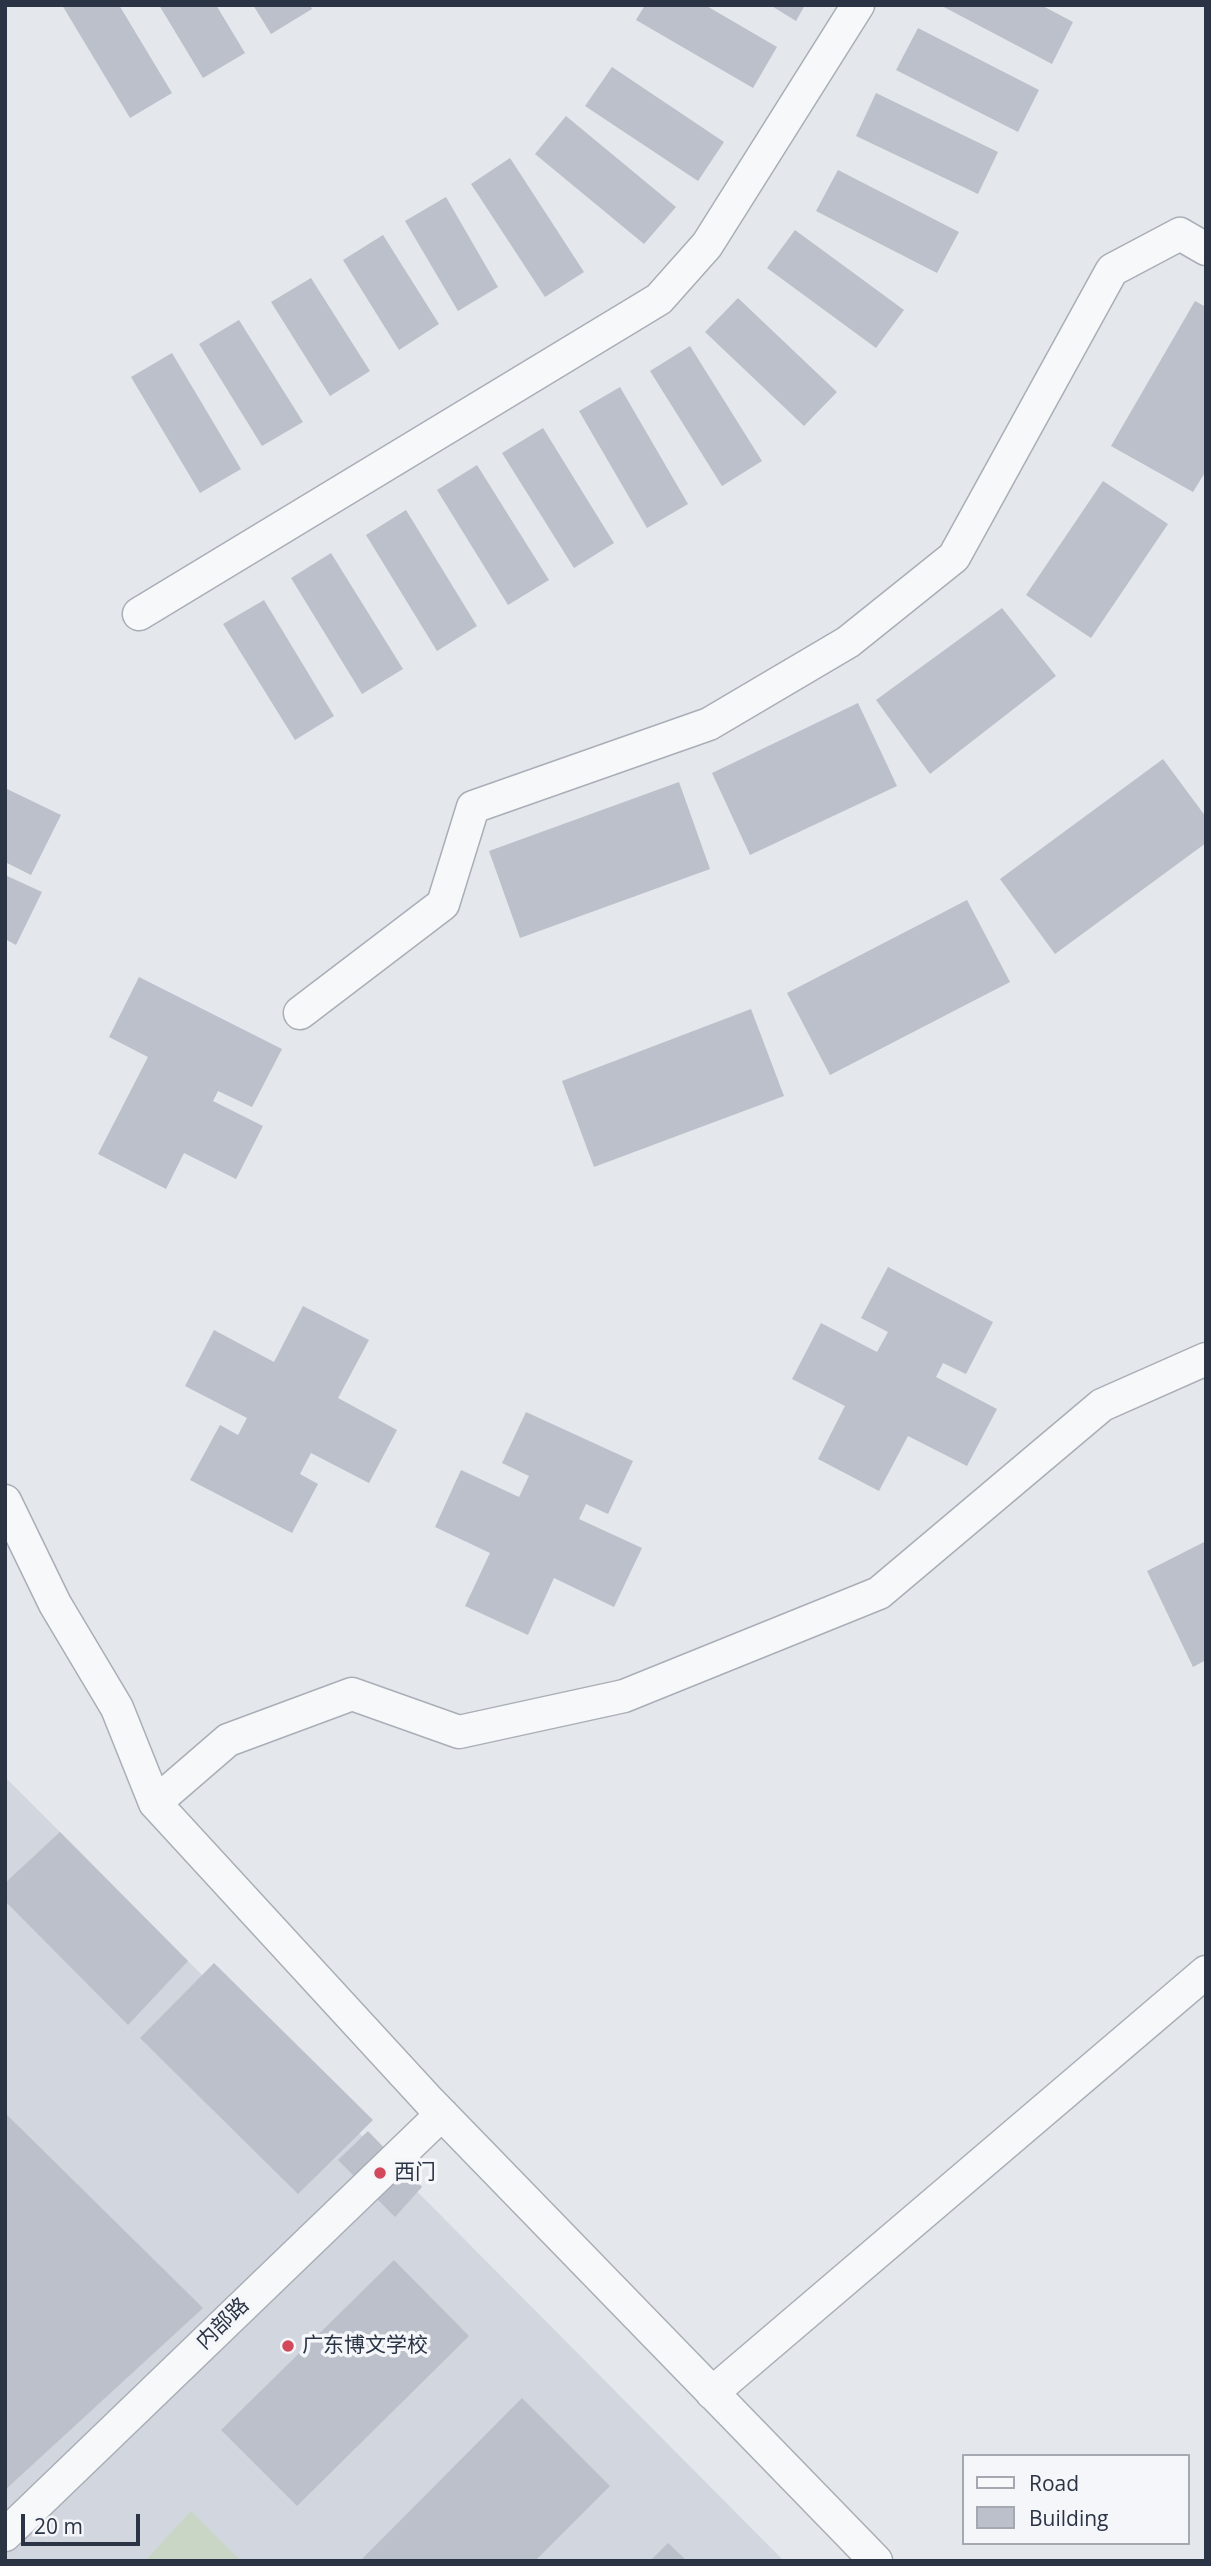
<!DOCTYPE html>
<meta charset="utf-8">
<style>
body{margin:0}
#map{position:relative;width:1211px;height:2566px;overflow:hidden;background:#e4e7ec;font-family:"Open Sans",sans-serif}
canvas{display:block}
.frame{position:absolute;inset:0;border:7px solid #2b3445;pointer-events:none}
.legend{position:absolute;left:962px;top:2454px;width:228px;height:91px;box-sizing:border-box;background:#f4f6f9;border:2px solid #a4a8b1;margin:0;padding:9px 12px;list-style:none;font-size:21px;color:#2b3445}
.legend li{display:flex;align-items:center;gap:14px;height:35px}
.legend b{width:35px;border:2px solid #a4a8b1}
.scale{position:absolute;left:21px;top:2514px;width:119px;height:32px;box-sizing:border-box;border:4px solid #2b3445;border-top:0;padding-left:9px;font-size:21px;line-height:24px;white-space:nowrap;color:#2b3445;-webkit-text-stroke:5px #f4f6f9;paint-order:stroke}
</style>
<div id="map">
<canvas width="1211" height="2566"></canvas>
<div class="frame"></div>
<ul class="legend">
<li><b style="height:9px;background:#f7f8fa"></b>Road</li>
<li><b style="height:19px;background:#bbc0ca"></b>Building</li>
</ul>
<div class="scale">20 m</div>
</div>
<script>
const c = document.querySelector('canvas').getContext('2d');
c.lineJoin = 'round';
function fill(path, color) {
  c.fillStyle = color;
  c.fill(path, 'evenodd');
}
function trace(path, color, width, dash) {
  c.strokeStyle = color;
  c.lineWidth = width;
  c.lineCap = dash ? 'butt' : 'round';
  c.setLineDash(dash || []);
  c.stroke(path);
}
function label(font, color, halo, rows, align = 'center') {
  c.font = font + ' "Open Sans","Noto Sans SC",sans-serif';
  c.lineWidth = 7;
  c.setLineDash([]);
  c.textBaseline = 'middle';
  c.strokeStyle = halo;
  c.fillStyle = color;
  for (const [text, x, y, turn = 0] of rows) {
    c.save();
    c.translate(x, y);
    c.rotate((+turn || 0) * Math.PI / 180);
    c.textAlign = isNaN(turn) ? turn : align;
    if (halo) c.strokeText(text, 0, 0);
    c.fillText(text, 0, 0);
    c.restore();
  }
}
const built = new Path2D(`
 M5,1777L60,1832L784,2561H5Z`);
const green = new Path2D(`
 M191,2511L241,2561H145Z`);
const building = new Path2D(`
 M62,5H119L172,93L130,118Z
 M159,5H216L245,53L203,78Z
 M253,5H310L312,9L271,34Z
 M645,5H705L777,47L753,88L636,20Z
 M770,5H805L796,21Z
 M940,5H1041L1073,22L1052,64Z
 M918,28L1039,90L1018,132L896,70Z
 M612,67L724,142L698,181L585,106Z
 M876,93L998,152L978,194L856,136Z
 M566,116L676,207L644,244L535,154Z
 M510,158L584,272L545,297L471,184Z
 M838,170L959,232L937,273L816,211Z
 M446,197L498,287L458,311L405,221Z
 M795,230L904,310L876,348L767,268Z
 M383,235L439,324L399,350L343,260Z
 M311,278L370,371L330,396L271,302Z
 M738,298L837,392L804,426L705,332Z
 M1195,301L1206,307V471L1193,492L1111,446Z
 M239,320L303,422L262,446L199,344Z
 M690,346L762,461L722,486L650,371Z
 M172,353L241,469L200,493L131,377Z
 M620,387L688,504L647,528L579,411Z
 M543,428L614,543L574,568L502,453Z
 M477,465L549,580L508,605L437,490Z
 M1103,481L1168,524L1091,638L1026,595Z
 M406,510L477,626L437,651L366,535Z
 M331,553L403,669L362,694L291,578Z
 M264,600L334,716L295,740L223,624Z
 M1002,608L1056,676L930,774L876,700Z
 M858,703L897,786L750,855L712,773Z
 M1163,759L1206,817V843L1055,954L1000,879Z
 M679,782L710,869L520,938L489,851Z
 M5,788L61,815L31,875L5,862Z
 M5,875L42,892L16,945L5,939Z
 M967,900L1010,982L830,1075L787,993Z
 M139,977L282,1049L252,1107L218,1091L213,1101L263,1126L236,1179L184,1153L166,1189L98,1154L148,1057L109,1037Z
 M751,1009L784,1096L594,1167L562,1081Z
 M888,1267L993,1322L966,1374L943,1363L936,1377L997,1409L967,1466L908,1436L879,1491L818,1459L845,1406L792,1379L821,1323L877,1352L888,1332L861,1318Z
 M303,1306L369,1340L338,1398L397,1430L369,1483L311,1453L300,1474L318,1484L292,1533L190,1480L220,1425L238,1435L247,1418L185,1386L214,1330L274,1362Z
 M526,1412L633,1461L608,1514L586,1504L579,1519L642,1548L614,1607L554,1578L528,1635L465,1606L490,1553L435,1527L461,1470L519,1497L529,1476L502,1463Z
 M1206,1541V1660L1193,1667L1147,1571Z
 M60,1832L188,1961L128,2025L5,1901V1883Z
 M214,1963L373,2120L298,2194L140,2038Z
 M5,2113L203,2308L5,2490Z
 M368,2131L422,2187L395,2217L338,2160Z
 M394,2260L469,2336L297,2506L221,2430Z
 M522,2398L610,2486L535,2561H360Z
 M668,2543L687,2561H650Z`);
const minor = new Path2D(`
 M139,614L659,299L707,245L858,5
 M300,1013L443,904L473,807L709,724L848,642L954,557L1112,270L1180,234L1206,249
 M5,1501L55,1604L117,1708L155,1803L430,2102L876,2561
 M155,1803L228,1740L352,1694L459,1732L624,1696L879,1593L1102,1405L1206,1359
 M712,2393L1206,1972
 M5,2535L442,2114`);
const markers = [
 [380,2173,7,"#d1495b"],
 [288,2346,7,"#d1495b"]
];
const poiNames = [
 ["西门",394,2173],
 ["广东博文学校",302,2346]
];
const streetNames = [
 ["内部路",223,2324,-44]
];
fill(built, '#d2d6de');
fill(green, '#c9d6c5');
fill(building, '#bbc0ca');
trace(minor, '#a9aeb7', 35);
trace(minor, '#f7f8fa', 32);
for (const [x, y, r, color] of markers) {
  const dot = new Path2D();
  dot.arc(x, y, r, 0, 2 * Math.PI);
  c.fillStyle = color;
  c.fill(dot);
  trace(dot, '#f4f6f9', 2.5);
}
label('21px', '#2b3445', '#f4f6f9', poiNames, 'left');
label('21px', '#2b3445', '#f4f6f9', streetNames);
</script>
